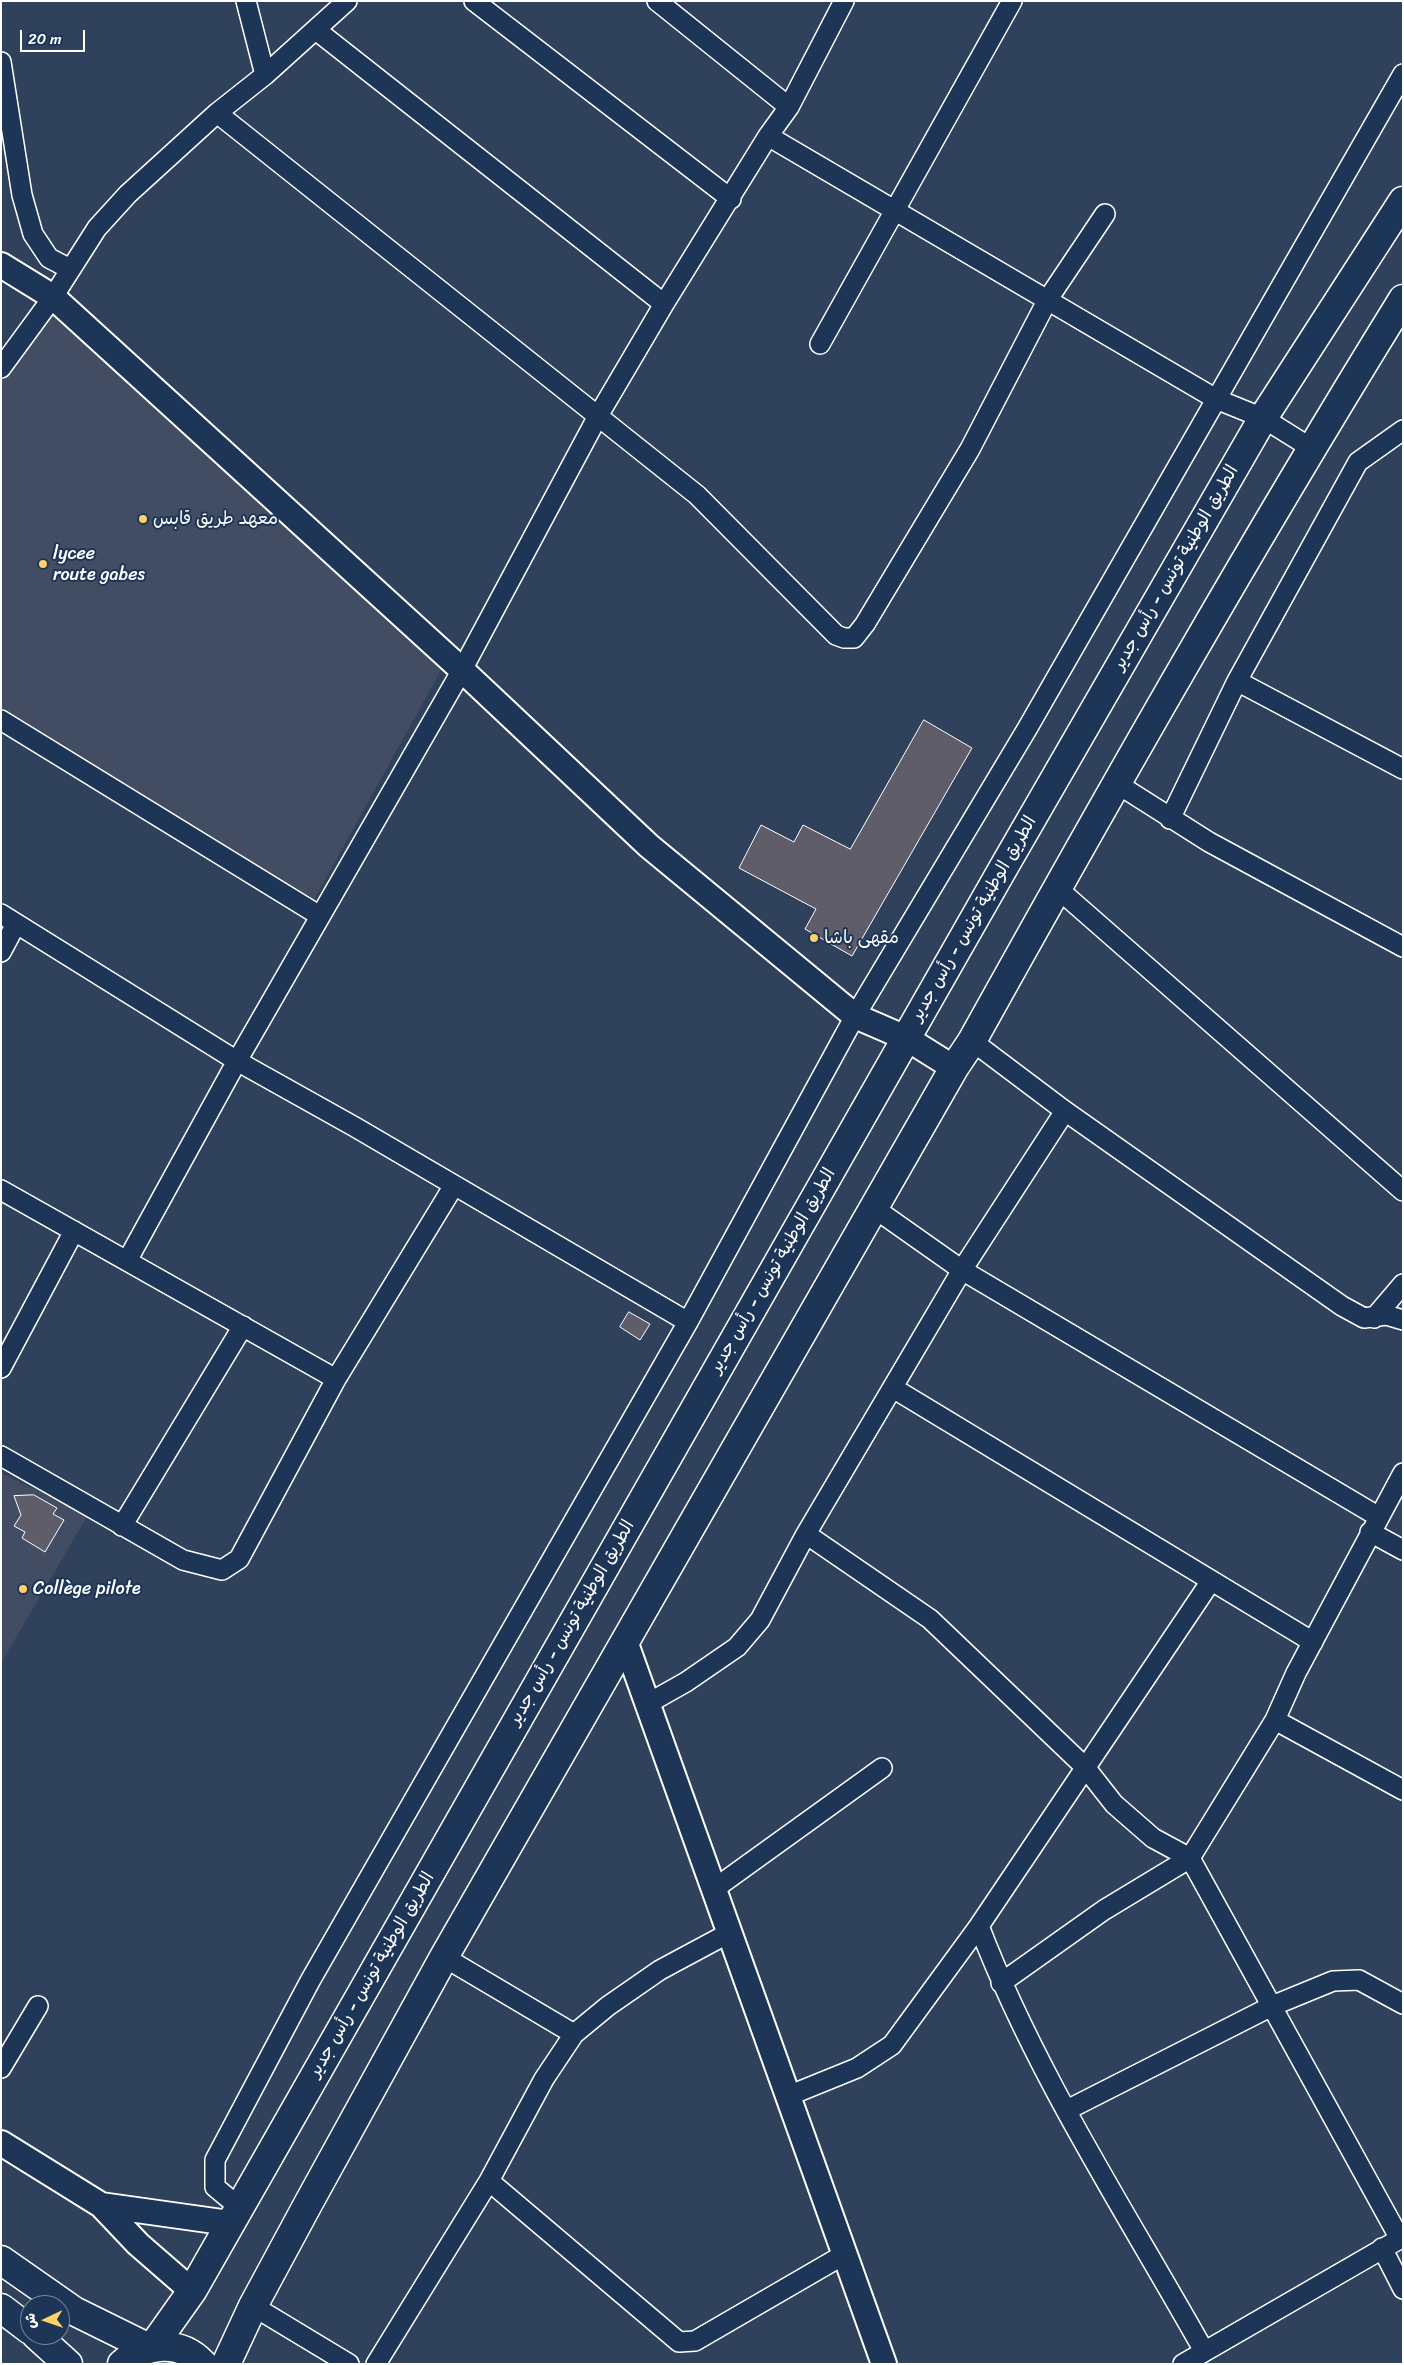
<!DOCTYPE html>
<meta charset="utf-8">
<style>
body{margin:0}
#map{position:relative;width:1404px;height:2365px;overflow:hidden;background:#30415c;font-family:Sriracha,"Playpen Sans Arabic",sans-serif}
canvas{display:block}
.frame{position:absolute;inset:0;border:2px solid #fff;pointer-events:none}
.north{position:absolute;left:20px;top:2295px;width:50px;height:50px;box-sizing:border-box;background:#1d3557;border:1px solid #77869a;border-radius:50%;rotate:267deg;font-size:14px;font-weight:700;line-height:20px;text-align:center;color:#fff}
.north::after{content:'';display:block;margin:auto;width:18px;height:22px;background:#ffd166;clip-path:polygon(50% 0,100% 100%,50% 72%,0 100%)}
.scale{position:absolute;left:20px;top:30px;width:65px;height:22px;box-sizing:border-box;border:2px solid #fff;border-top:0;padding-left:6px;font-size:15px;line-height:18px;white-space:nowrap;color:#fff;-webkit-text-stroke:4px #1d3557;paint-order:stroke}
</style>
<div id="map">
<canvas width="1404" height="2365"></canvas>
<div class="frame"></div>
<div class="north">ش</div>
<div class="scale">20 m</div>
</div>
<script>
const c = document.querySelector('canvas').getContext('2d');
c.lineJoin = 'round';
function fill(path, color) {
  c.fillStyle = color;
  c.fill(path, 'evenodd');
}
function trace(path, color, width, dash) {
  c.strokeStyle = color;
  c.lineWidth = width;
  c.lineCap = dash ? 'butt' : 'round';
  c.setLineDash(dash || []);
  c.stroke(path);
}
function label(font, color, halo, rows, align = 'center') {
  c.font = font + ' Sriracha,"Playpen Sans Arabic",sans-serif';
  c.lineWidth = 4;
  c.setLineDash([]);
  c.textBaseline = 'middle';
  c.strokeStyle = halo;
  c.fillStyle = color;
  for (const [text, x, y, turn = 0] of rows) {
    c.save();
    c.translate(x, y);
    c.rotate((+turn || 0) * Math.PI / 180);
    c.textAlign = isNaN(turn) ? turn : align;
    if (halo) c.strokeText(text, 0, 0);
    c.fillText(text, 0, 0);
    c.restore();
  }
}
const built = new Path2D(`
 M53,297L441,670L309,909L39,732L1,711V368Z
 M1,1473L88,1515L1,1663Z`);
const building = new Path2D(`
 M924,720L972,748L852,956L805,929L816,909L739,868L761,825L794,842L803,825L850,849Z
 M629,1312L650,1324L640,1340L620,1327Z
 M34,1495L57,1508L53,1514L64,1520L45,1552L22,1538L25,1532L14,1526L21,1515L14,1496Z`);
const minor = new Path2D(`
 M246,1L265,75
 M474,1L731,199
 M657,1L789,107
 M316,30L664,304
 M1,62L22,195L33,234L49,258L70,269
 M217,113L697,495L836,635L844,638H854L865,624L970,449L1048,299L1105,214
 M768,136L1216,399L1263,418L1311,448
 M820,344L1012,1
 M1,368L53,297L97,228L128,194L217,113L265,75L347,1
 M1237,681L1403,769
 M1,720L320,916
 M1116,783L1209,842L1403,947
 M1170,819L1237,681L1358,462L1403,430
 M1057,888L1403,1191
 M1,914L237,1061L355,1127L688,1322
 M1,952L16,924
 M972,1041L1065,1111L1342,1306L1364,1318L1386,1315L1403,1320
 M1,1190L336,1379
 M874,1208L962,1270L1379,1517
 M127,1261L237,1061L462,670L598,416L664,304L768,136L789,107L844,1
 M1374,1318L1403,1284
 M1,1368L74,1231
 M893,1388L1313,1642
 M1,1456L183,1560L222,1570L239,1559L336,1379L453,1187
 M122,1526L243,1326
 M1370,1532L1403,1550
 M806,1534L930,1619L1085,1767L1114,1804L1153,1838L1190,1858L1400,2239
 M647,1704L686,1682L737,1647L760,1620L806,1534L962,1270L1065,1111
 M1275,1720L1403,1790
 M714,1889L882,1768
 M979,1926C1036,2075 1126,2212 1204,2351
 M729,1933L660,1970L608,2006L574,2034L544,2079L489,2181L679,2342L695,2341L845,2254
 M444,1957L574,2034
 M1001,1983L1104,1910L1190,1858L1275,1720L1296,1673L1403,1473
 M1,2068L38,2006
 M788,2096L857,2068L892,2045L979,1926L1211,1581
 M1067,2110L1272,2006L1333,1981L1359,1980L1403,2004
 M239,2207L215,2187V2160L310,1981L688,1322L855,1016L1027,729L1403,74
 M1382,2248L1403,2289
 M253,2306L349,2364
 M376,2364L489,2181
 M1183,2364L1403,2237`);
const tertiary = new Path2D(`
 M1,265L53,297L462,670L649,846L855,1016L906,1038L954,1068
 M625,1641L884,2364
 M1,2143L101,2205L138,2244L192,2291
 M101,2205L229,2223`);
const primary = new Path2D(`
 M153,2346L192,2291L1005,865L1263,418L1403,201
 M122,2364C146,2343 180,2339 203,2364
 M226,2364L253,2306L308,2204L444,1957L954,1068L972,1041C1111,791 1252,543 1403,299`);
const trunk = new Path2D(`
 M1,2260L74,2311L149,2348
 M1,2308L30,2330
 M36,2335L68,2364`);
const markers = [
 [143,519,5,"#ffd166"],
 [43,564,5,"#ffd166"],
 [814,938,5,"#ffd166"],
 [23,1589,5,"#ffd166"]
];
const poiNames = [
 ["معهد طريق قابس",153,519],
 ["lycee",53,554],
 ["route gabes",53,575],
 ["مقهى باشا",824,938],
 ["Collège pilote",33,1589]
];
const streetNames = [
 ["الطريق الوطنية تونس - رأس جدير",1176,568,-60],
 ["الطريق الوطنية تونس - رأس جدير",974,919,-60],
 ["الطريق الوطنية تونس - رأس جدير",773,1271,-60],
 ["الطريق الوطنية تونس - رأس جدير",572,1623,-60],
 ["الطريق الوطنية تونس - رأس جدير",372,1975,-60]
];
fill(built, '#424d63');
fill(building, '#5e5d69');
trace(building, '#fff', 1);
trace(minor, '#fff', 22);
trace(tertiary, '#fff', 28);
trace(primary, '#fff', 31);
trace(trunk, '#fff', 31);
trace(minor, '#1d3557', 19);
trace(tertiary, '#1d3557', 24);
trace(primary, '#1d3557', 28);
trace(trunk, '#1d3557', 28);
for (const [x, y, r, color] of markers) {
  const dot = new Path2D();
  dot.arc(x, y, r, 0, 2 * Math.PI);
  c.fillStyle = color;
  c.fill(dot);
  trace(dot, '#1d3557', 2);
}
label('18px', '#fff', '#1d3557', poiNames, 'left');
label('18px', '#fff', '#1d3557', streetNames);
</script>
